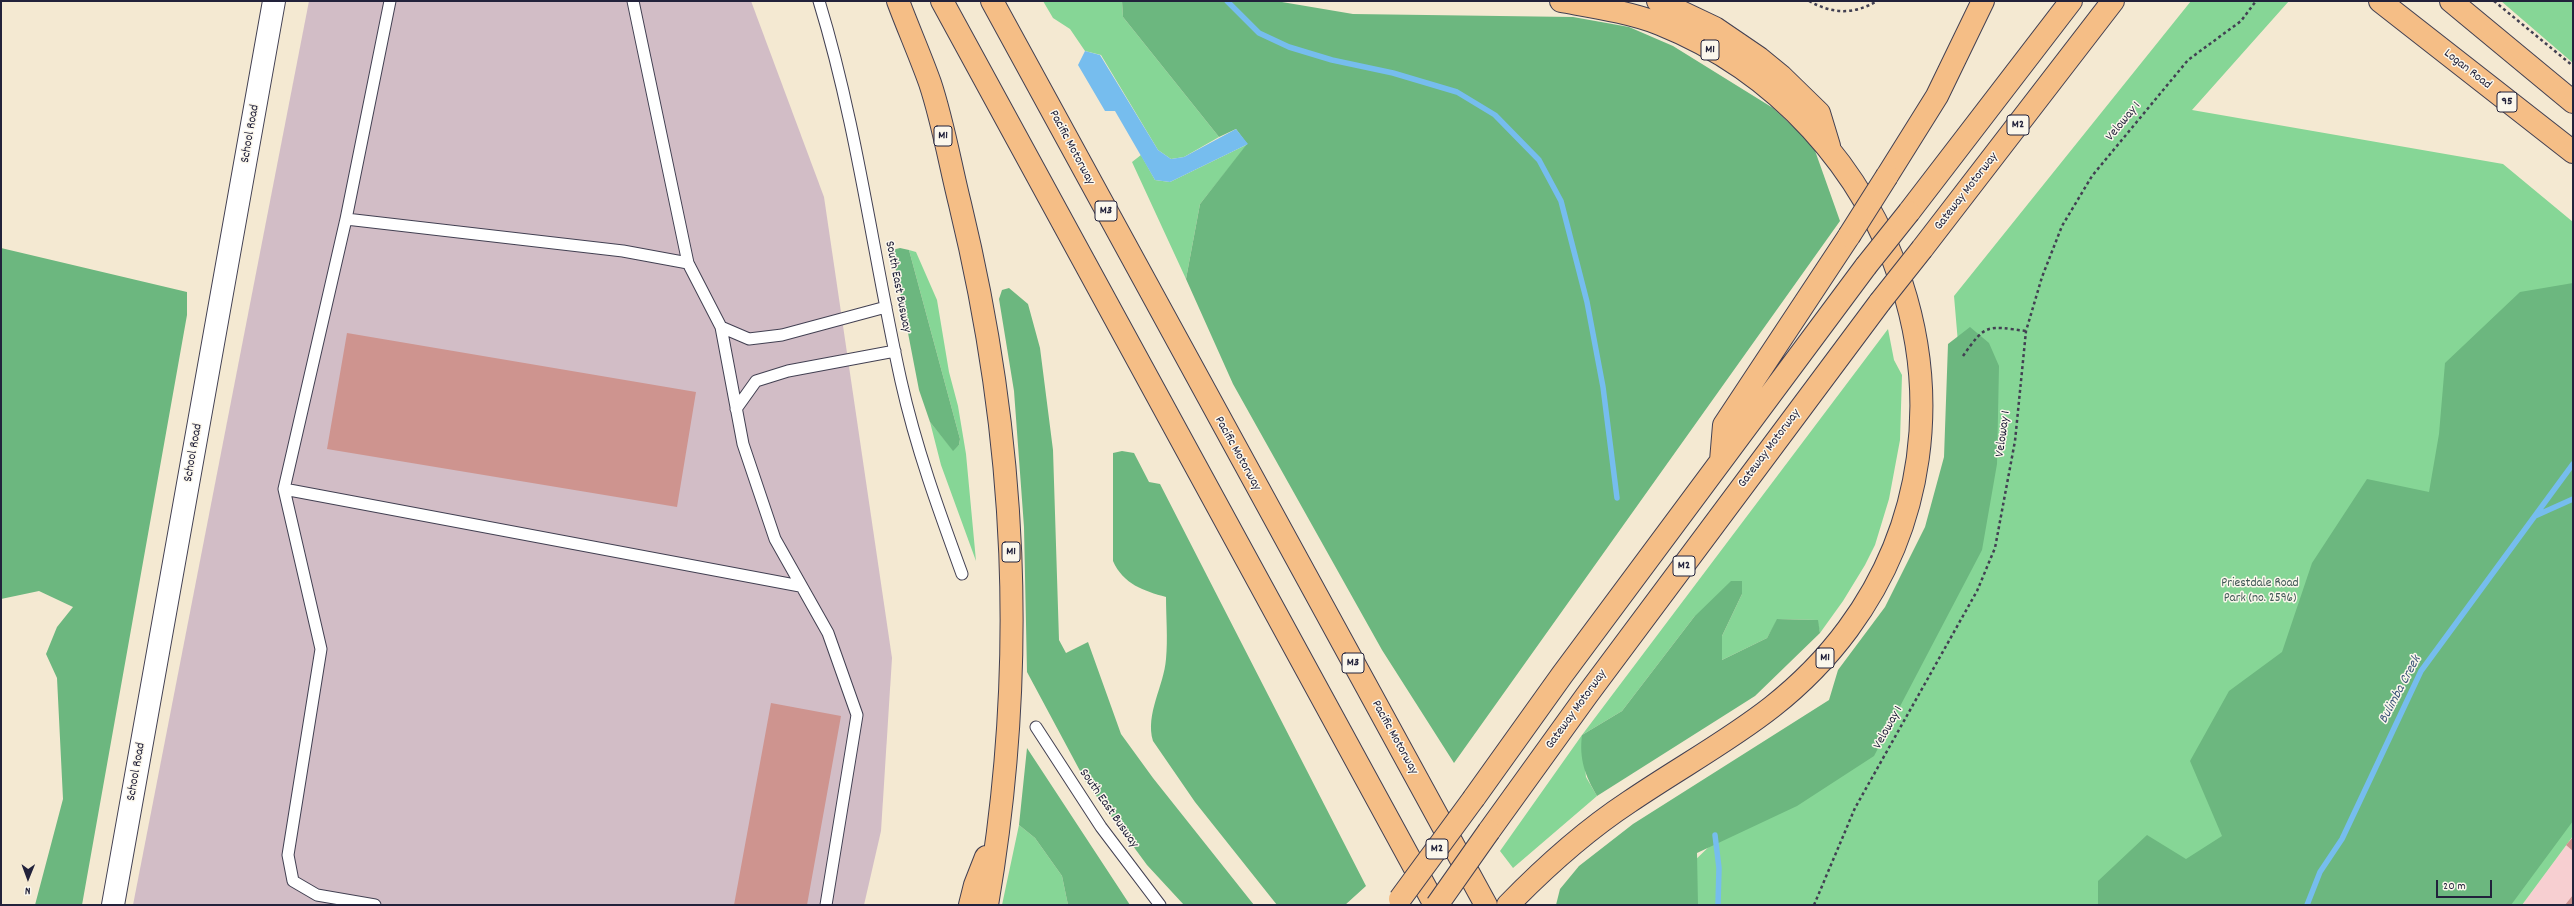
<!DOCTYPE html>
<style>
body{margin:0}
#map{position:relative;width:2574px;height:906px;overflow:hidden;background:#f4e9d2;font-family:Dekko,sans-serif}
canvas{display:block}
.frame{position:absolute;inset:0;border:2px solid #22223b;pointer-events:none}
.north{position:absolute;left:8px;top:858px;width:40px;height:40px;-webkit-text-stroke:3px #fbf7ec;paint-order:stroke;rotate:181deg;font-size:11px;font-weight:700;line-height:16px;text-align:center;color:#22223b}
.north::after{content:'';display:block;margin:auto;width:14px;height:18px;background:#22223b;clip-path:polygon(50% 0,100% 100%,50% 72%,0 100%)}
.scale{position:absolute;left:2436px;top:880px;width:56px;height:18px;box-sizing:border-box;border:2px solid #22223b;border-top:0;padding-left:5px;font-size:12px;line-height:14px;white-space:nowrap;color:#22223b;-webkit-text-stroke:3px #fbf7ec;paint-order:stroke}
</style>
<div id="map">
<canvas width="2574" height="906"></canvas>
<div class="frame"></div>
<div class="north">N</div>
<div class="scale">20 m</div>
</div>
<script>
const c = document.querySelector('canvas').getContext('2d');
c.lineJoin = 'round';
function fill(path, color) {
  c.fillStyle = color;
  c.fill(path, 'evenodd');
}
function trace(path, color, width, dash) {
  c.strokeStyle = color;
  c.lineWidth = width;
  c.lineCap = dash ? 'butt' : 'round';
  c.setLineDash(dash || []);
  c.stroke(path);
}
function label(font, color, halo, rows, align = 'center') {
  c.font = font + ' Dekko,sans-serif';
  c.lineWidth = 3;
  c.setLineDash([]);
  c.textBaseline = 'middle';
  c.strokeStyle = halo;
  c.fillStyle = color;
  for (const [text, x, y, turn = 0] of rows) {
    c.save();
    c.translate(x, y);
    c.rotate((+turn || 0) * Math.PI / 180);
    c.textAlign = isNaN(turn) ? turn : align;
    if (halo) c.strokeText(text, 0, 0);
    c.fillText(text, 0, 0);
    c.restore();
  }
}
const built = new Path2D(`
 M2573,836V905H2522Z`);
const industrial = new Path2D(`
 M309,1H751L824,197L892,658L881,831L864,905H133Z`);
const green = new Path2D(`
 M1043,1H1122L1123,17L1219,137L1184,157L1171,159L1158,150L1101,55L1085,51L1070,29L1053,18Z
 M2191,1H2289L2192,110L2503,164L2573,222V836L2522,905H1690L1691,864L1844,717L1914,627L1964,413L1954,296Z
 M2501,1H2573V63Z
 M1248,144L1200,204L1186,279L1132,162L1141,155L1155,180L1170,182Z
 M909,250L916,252L937,300L949,372L958,406L966,454L976,561L941,465L930,422L953,450L959,445L960,439Z
 M1888,329L1894,360L1902,375L1900,440L1889,499L1875,545L1865,565L1843,601L1820,633L1817,620L1778,619L1767,638L1722,660V636L1742,594L1694,617L1622,711L1582,735L1586,777L1597,796L1513,868L1500,851L1582,735Z
 M1019,825L1035,838L1062,876L1068,905H1002Z`);
const forest = new Path2D(`
 M1122,1H1276L1353,14L1573,17L1629,27L1673,46L1773,108L1813,145L1840,221L1454,763L1382,650L1233,384L1186,279L1200,204L1247,144L1236,129L1219,137L1123,17Z
 M1,248L187,292V315L82,905H35L63,799L57,678L46,654L57,627L73,607L39,591L1,599Z
 M900,248L909,250L960,439L959,445L953,451L930,422L919,390L892,250Z
 M2573,283V821L2511,905H2098V881L2147,835L2186,859L2222,836L2190,761L2229,691L2282,652L2312,563L2367,479L2429,492L2439,434L2445,363L2520,292Z
 M1009,288L1028,304L1040,348L1053,450L1059,640L1066,653L1088,642L1121,734L1153,778L1254,905H1184L1147,865L1086,782L1027,672L1024,527L1014,391L999,299L1002,290Z
 M1970,327L1989,343L1999,366L1997,464L1982,550L1874,756L1797,806L1697,853L1698,905H1556L1560,889L1579,866L1633,824L1829,700L1838,670L1885,607L1925,527L1944,457L1948,344Z
 M1122,451L1134,453L1149,482L1160,484L1366,886L1345,905H1277L1195,802L1153,741C1145,714 1164,686 1166,659C1168,639 1166,617 1166,597C1144,591 1123,584 1113,561V453Z
 M1731,581H1742V594L1722,636V660L1767,638L1777,619L1818,620L1820,633L1755,696L1597,796C1585,775 1579,759 1582,735L1622,711L1694,617Z
 M1027,748L1130,905H1068L1062,876L1035,838L1019,825Z`);
const water = new Path2D(`
 M1085,51L1100,55L1158,150L1171,159L1184,157L1236,129L1248,144L1170,182L1155,180L1115,111H1105L1078,65Z`);
const stream = new Path2D(`
 M1227,1L1259,33L1289,47L1332,60L1393,73L1457,92L1495,115L1539,160L1561,201L1587,302L1603,387L1617,498
 M2535,516L2573,499
 M1715,835L1719,868L1718,905
 M2307,905L2320,872L2342,839L2421,671L2573,464`);
const building = new Path2D(`
 M347,333L696,392L677,507L327,449Z
 M771,703L841,716L807,905H734Z
 M2573,837V851L2566,845Z
 M2573,895V905H2565Z`);
const path = new Path2D(`
 M1809,1C1833,14 1853,15 1877,1
 M2494,1L2573,66
 M1963,356C1986,323 1987,326 2026,331
 M1814,905L1855,808L1977,591L1995,548L2015,441L2026,331L2042,277L2062,226L2092,176L2188,60L2241,21L2256,1`);
const service = new Path2D(`
 M633,1L688,263
 M819,1C857,125 873,255 901,381C916,448 939,511 962,574
 M346,219L390,1
 M721,327L749,339L782,335L886,307
 M736,409L756,381L788,371L895,351
 M284,489L800,586
 M1036,727L1101,827L1160,905
 M375,905L317,895L293,881L288,855L321,649L284,489L346,219L623,251L688,263L721,327L743,444L775,539L828,633L857,715L826,905`);
const minor = new Path2D(`
 M113,905L274,1`);
const primary = new Path2D(`
 M2380,1L2573,152
 M2451,1L2573,102`);
const motorway = new Path2D(`
 M898,1C908,28 920,55 930,83C943,122 950,164 960,204C1017,439 1028,666 987,905
 M942,1L1435,905
 M992,1L1486,905
 M1658,1L1715,28L1759,58L1781,76L1819,113L1829,146
 M1887,176L1937,96L1983,1
 M1909,212L2071,1
 M1922,249L2113,1
 M1721,461L1724,425L1849,236
 M1474,798L1562,675L1866,266
 M1489,831L1587,695L1880,302
 M970,905L975,885L986,857
 M1508,905C1545,867 1585,831 1629,802C1713,745 1786,713 1848,629C2004,417 1897,119 1660,24C1629,12 1594,7 1561,1`);
const motorwayBridge = new Path2D(`
 M1849,236L1887,176
 M1866,266L1909,212
 M1880,302L1922,249
 M1400,899L1474,798
 M1437,905L1489,831`);
const shields = [
 [1710,50,18],
 [2507,102,20],
 [2018,125,22],
 [943,136,18],
 [1106,211,22],
 [1011,552,18],
 [1684,566,22],
 [1825,658,18],
 [1353,663,22],
 [1437,849,22]
];
const shieldNames = [
 ["M1",1710,50],
 ["95",2507,102],
 ["M2",2018,125],
 ["M1",943,136],
 ["M3",1106,211],
 ["M1",1011,552],
 ["M2",1684,566],
 ["M1",1825,658],
 ["M3",1353,663],
 ["M2",1437,849]
];
const streetNames = [
 ["Logan Road",2467,70,38],
 ["Veloway 1",2124,122,-50],
 ["School Road",251,134,-80],
 ["Pacific Motorway",1071,148,62],
 ["Gateway Motorway",1967,192,-52],
 ["South East Busway",897,287,79],
 ["Veloway 1",2004,434,-82],
 ["Gateway Motorway",1770,449,-53],
 ["School Road",194,453,-80],
 ["Pacific Motorway",1237,454,61],
 ["Gateway Motorway",1577,710,-54],
 ["Veloway 1",1889,728,-61],
 ["Pacific Motorway",1394,738,61],
 ["School Road",137,772,-80],
 ["South East Busway",1108,809,55]
];
const parkNames = [
 ["Priestdale Road",2260,584],
 ["Park (no. 2596)",2260,599]
];
const waterNames = [
 ["Bulimba Creek",2401,690,-62]
];
fill(built, '#f7cfd1');
fill(industrial, '#d2bdc6');
fill(green, '#86d696');
fill(forest, '#6cb77f');
fill(water, '#76bdee');
trace(stream, '#76bdee', 5.5);
fill(building, '#ce948f');
trace(service, '#424052', 13);
trace(minor, '#424052', 24);
trace(primary, '#424052', 24);
trace(motorway, '#424052', 24);
trace(path, '#424052', 2.5, [3, 3]);
trace(service, '#fff', 11);
trace(minor, '#fff', 22);
trace(primary, '#f5be86', 22);
trace(motorway, '#f5be86', 22);
trace(motorwayBridge, '#424052', 24, []);
trace(motorwayBridge, '#f5be86', 22);
for (const [x, y, w] of shields) {
  const box = new Path2D();
  box.roundRect(x - w / 2, y - 10, w, 20, 3);
  c.fillStyle = '#fbf7ec';
  c.fill(box);
  trace(box, '#22223b', 1);
}
label('bold 12px', '#22223b', null, shieldNames);
label('13px', '#22223b', '#fbf7ec', streetNames);
label('13px', '#405856', '#fbf7ec', parkNames);
label('italic 14px', '#3f587a', '#fbf7ec', waterNames);
</script>
